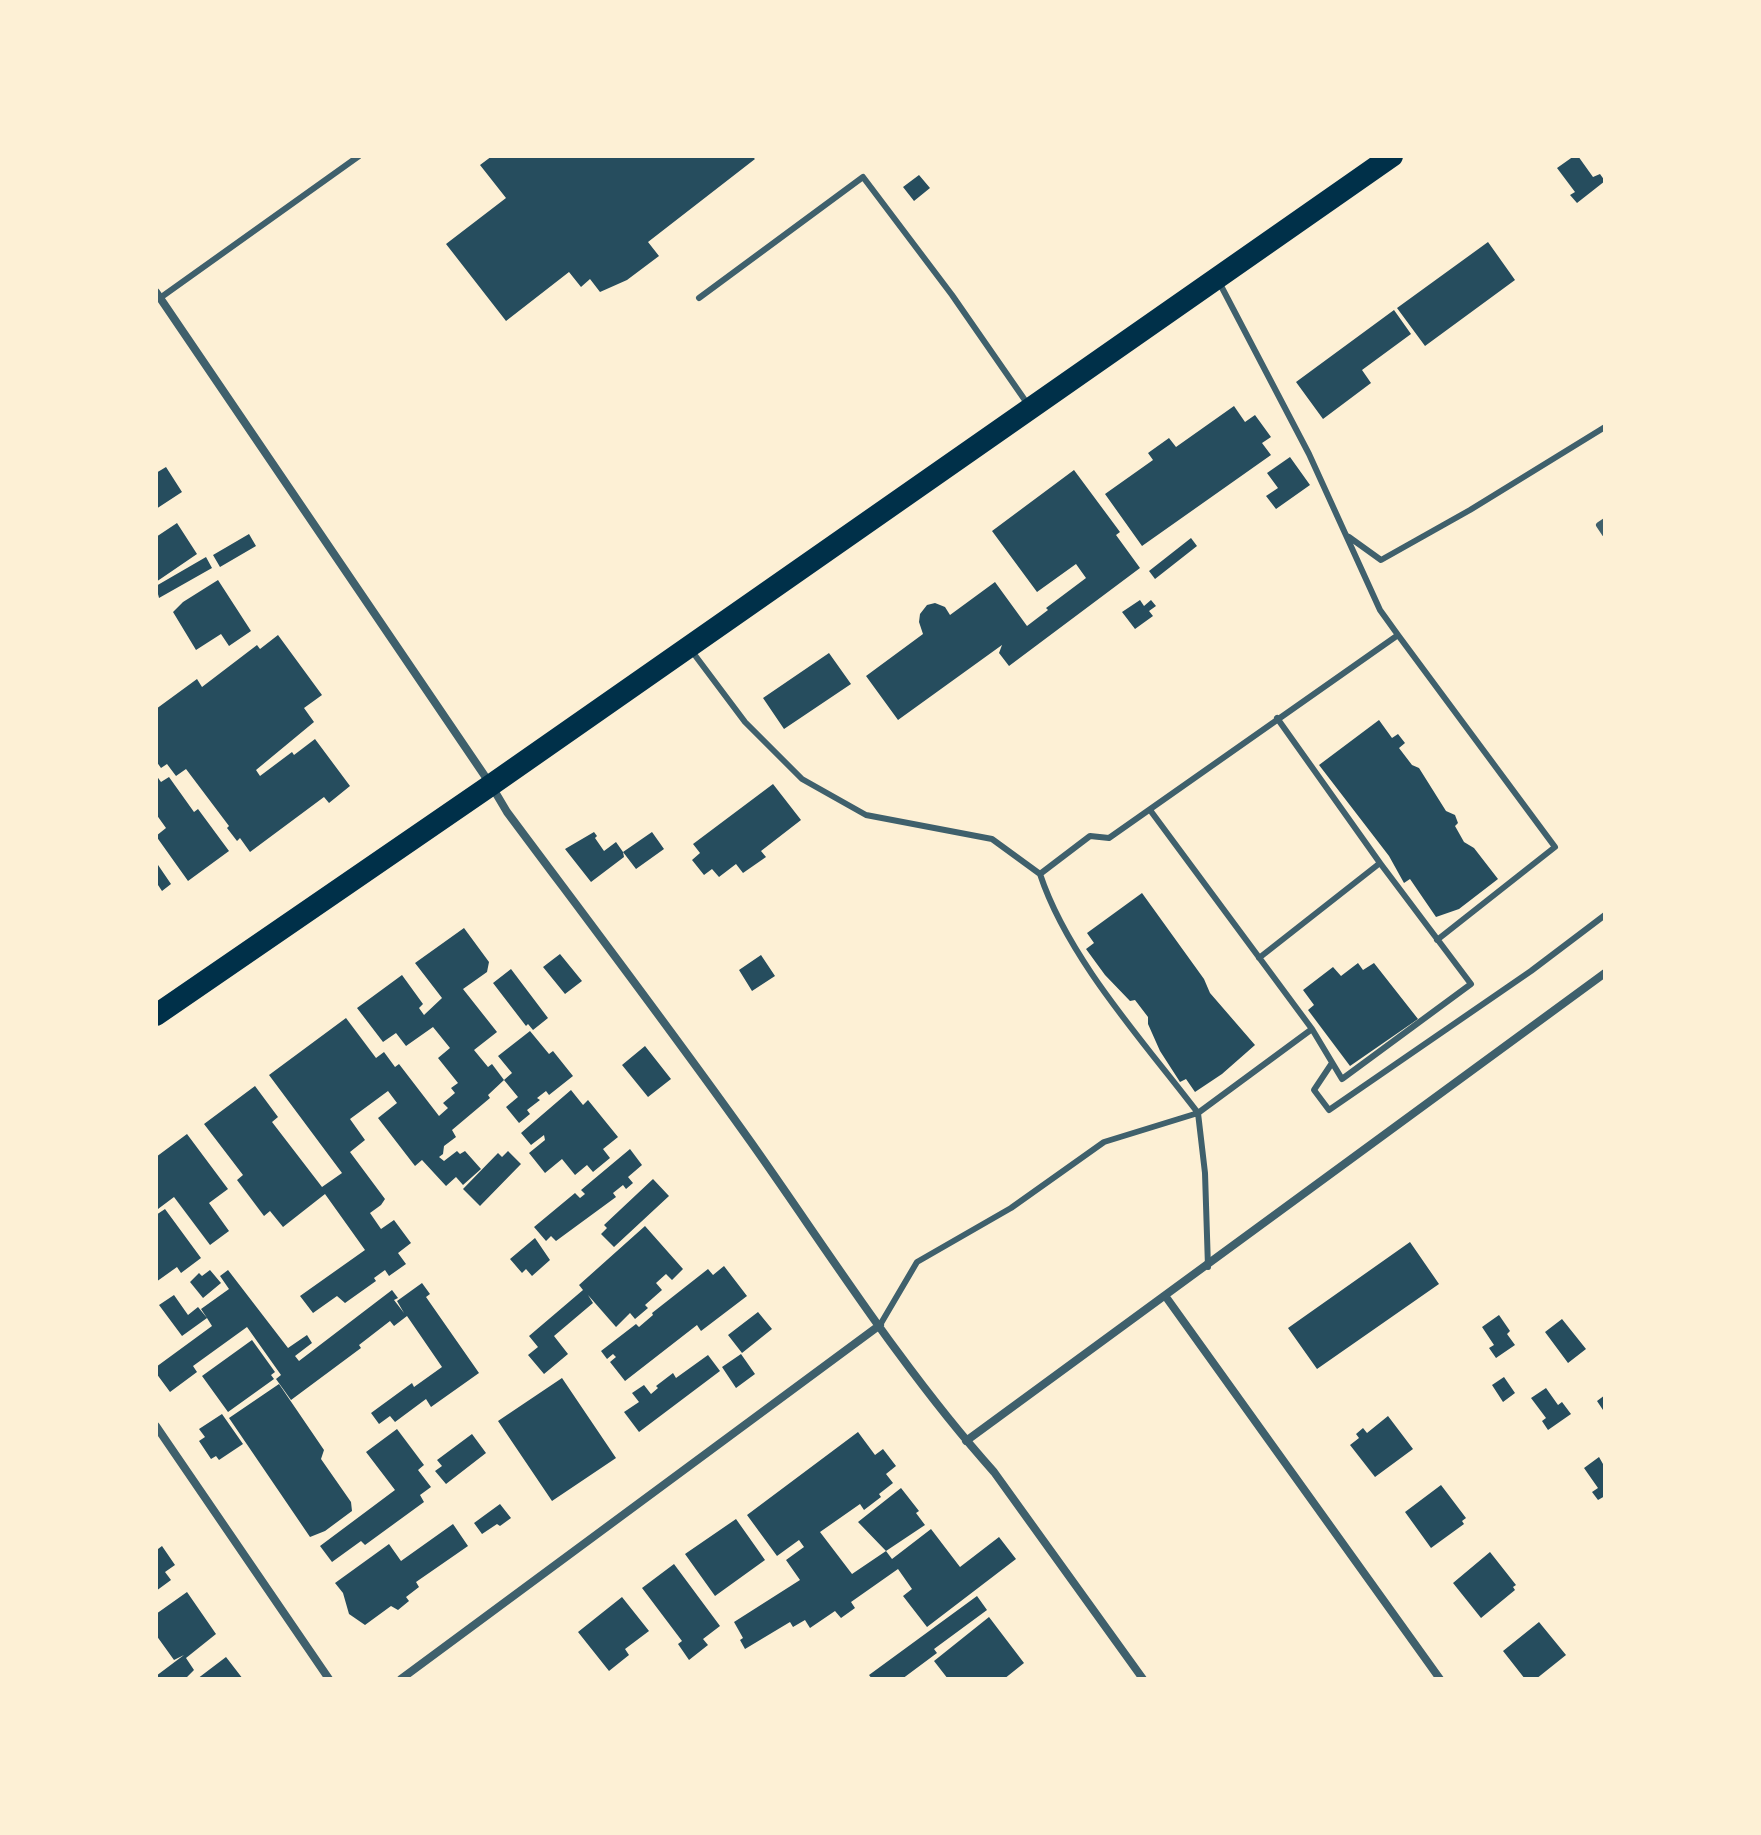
<!DOCTYPE html>
<style>
body{margin:0}
#map{position:relative;width:1761px;height:1835px;overflow:hidden;background:#fdf0d5;font-family:"DM Sans",sans-serif}
canvas{display:block}
.frame{position:absolute;inset:0;border:158px solid #fdf0d5;pointer-events:none}
</style>
<div id="map">
<canvas width="1761" height="1835"></canvas>
<div class="frame"></div>
</div>
<script>
const c = document.querySelector('canvas').getContext('2d');
c.lineJoin = 'round';
function fill(path, color) {
  c.fillStyle = color;
  c.fill(path, 'evenodd');
}
function trace(path, color, width, dash) {
  c.strokeStyle = color;
  c.lineWidth = width;
  c.lineCap = dash ? 'butt' : 'round';
  c.setLineDash(dash || []);
  c.stroke(path);
}
const building = new Path2D(`
 M492,156H752L755,159L648,242L659,256L627,280L600,292L590,279L581,287L569,272L506,321L446,244L506,198L480,165Z
 M1574,156H1578L1593,177L1600,174L1605,181L1577,203L1570,195L1575,192L1557,168Z
 M919,175L930,188L914,201L903,187Z
 M1488,242L1515,280L1425,346L1397,308Z
 M1394,310L1411,334L1362,370L1371,383L1323,419L1296,382Z
 M1234,406L1245,422L1255,415L1271,437L1262,443L1271,455L1142,546L1105,494L1153,460L1148,453L1169,438L1176,447Z
 M1290,457L1310,485L1276,509L1266,496L1278,488L1267,473Z
 M166,467L182,492L156,509V473Z
 M1074,470L1120,532L1116,535L1140,568L1009,666L999,653L1002,645L898,720L866,676L923,634L919,622L920,614L927,605L935,603L945,607L950,615L995,582L1027,626L1048,610L1046,608L1086,578L1076,564L1037,592L992,531Z
 M177,523L197,554L156,582V537Z
 M249,534L256,546L220,567L213,555Z
 M1191,538L1197,546L1155,579L1149,571Z
 M206,557L212,568L159,598L156,586Z
 M218,580L251,631L229,646L221,634L196,650L173,612L183,602Z
 M1140,600L1144,606L1151,600L1156,606L1149,611L1153,616L1135,629L1122,612Z
 M278,635L322,695L304,708L314,722L256,770L260,776L292,752L294,755L315,739L350,786L329,803L324,797L250,852L240,838L237,841L227,828L229,826L186,769L176,776L167,764L161,768L156,761V709L197,679L202,687L257,645L260,649Z
 M829,653L851,684L784,729L763,698Z
 M1379,720L1392,738L1398,734L1405,743L1399,748L1412,765L1419,768L1446,811L1455,815L1458,823L1455,826L1464,842L1474,848L1498,879L1459,909L1436,917L1410,879L1404,883L1389,856L1319,765Z
 M156,775L161,782L169,777L194,812L198,809L229,851L188,881L156,836L166,828L156,814Z
 M773,784L801,820L761,851L766,857L743,873L736,864L719,877L712,869L704,875L692,860L700,853L693,844Z
 M594,832L597,836L595,838L604,851L616,842L623,852L652,832L664,849L636,869L623,852L624,857L591,882L565,849Z
 M156,862L171,884L162,891L156,882Z
 M1142,893L1204,979L1210,993L1255,1045L1222,1074L1195,1092L1186,1079L1180,1082L1160,1051L1148,1024V1017L1135,1000L1130,1001L1105,975L1086,949L1094,943L1087,933Z
 M464,928L489,962L487,972L463,989L497,1032L474,1050L488,1067L492,1064L504,1080L488,1095L490,1098L452,1130L456,1137L444,1146L443,1154L439,1157L444,1161L457,1151L460,1154L465,1151L481,1169L463,1185L456,1177L446,1186L422,1160L415,1166L378,1118L397,1103L388,1091L350,1119L365,1140L350,1152L385,1199L381,1205L370,1213L381,1229L394,1220L411,1243L398,1253L406,1264L389,1276L385,1270L374,1278L376,1281L345,1303L337,1296L313,1313L300,1296L365,1250L325,1194L283,1227L270,1211L264,1216L237,1180L243,1175L204,1124L255,1086L278,1117L272,1122L322,1187L342,1173L269,1075L346,1018L376,1058L384,1052L395,1067L399,1064L439,1116L448,1108L443,1103L455,1093L451,1088L458,1083L438,1058L450,1048L433,1027L406,1046L396,1033L383,1042L357,1008L402,975L423,1004L419,1008L424,1015L442,998L415,963Z
 M560,954L582,981L565,994L543,967Z
 M761,955L775,976L752,991L739,970Z
 M1358,963L1363,970L1374,963L1418,1019L1350,1066L1308,1010L1314,1005L1303,990L1333,967L1341,976Z
 M511,969L548,1018L533,1030L528,1024L526,1026L493,983Z
 M530,1031L549,1054L553,1051L573,1076L549,1095L546,1091L537,1098L540,1100L527,1110L530,1114L519,1123L506,1107L518,1097L504,1080L512,1073L498,1056Z
 M645,1046L671,1079L648,1097L622,1065Z
 M571,1090L583,1105L588,1100L618,1137L603,1149L610,1158L593,1172L587,1165L575,1175L562,1159L545,1173L529,1153L545,1140L544,1135L531,1145L521,1133Z
 M187,1134L228,1189L209,1203L229,1231L210,1245L174,1197L158,1209L156,1206V1157Z
 M630,1149L642,1165L628,1177L633,1183L626,1189L623,1185L613,1193L616,1197L556,1241L551,1236L546,1241L534,1227L575,1193L580,1198L585,1194L581,1190Z
 M508,1151L521,1164L480,1206L463,1189L498,1153L502,1157Z
 M653,1179L669,1196L614,1247L601,1234L607,1228L604,1225Z
 M165,1209L201,1258L181,1273L177,1267L156,1282V1215Z
 M645,1226L683,1269L672,1280L666,1274L656,1283L662,1290L645,1305L648,1308L635,1319L630,1313L616,1327L588,1295L593,1303L554,1336L568,1354L544,1374L528,1355L538,1347L529,1336L583,1290L579,1285Z
 M535,1238L550,1260L532,1276L526,1269L522,1273L510,1259Z
 M1410,1242L1439,1284L1317,1369L1288,1328Z
 M724,1266L747,1296L701,1331L697,1325L625,1381L610,1362L616,1357L613,1354L607,1359L601,1351L636,1324L639,1327L653,1315L652,1313L708,1269L713,1275Z
 M210,1270L221,1283L203,1298L190,1282L199,1273L202,1276Z
 M228,1270L288,1348L307,1335L312,1343L295,1356L299,1361L392,1290L398,1298L394,1300L404,1313L397,1301L422,1283L430,1294L426,1297L479,1373L431,1407L426,1399L395,1422L390,1416L379,1424L371,1413L412,1383L414,1387L442,1367L407,1316L394,1326L390,1321L359,1345L361,1348L291,1400L276,1379L281,1375L247,1327L193,1366L197,1372L170,1392L156,1373V1367L212,1326L207,1318L182,1336L159,1305L174,1295L188,1315L198,1307L207,1318L201,1309L229,1289L220,1276Z
 M758,1312L772,1329L742,1353L728,1335Z
 M1499,1315L1510,1331L1507,1334L1515,1345L1496,1358L1489,1348L1494,1345L1482,1327Z
 M1562,1319L1586,1349L1568,1363L1545,1332Z
 M252,1340L275,1372L271,1375L274,1379L228,1412L202,1376Z
 M741,1354L755,1374L736,1388L722,1367Z
 M708,1355L720,1371L639,1432L624,1412L639,1402L632,1393L644,1385L651,1394L658,1388L656,1386L673,1373L676,1378Z
 M1504,1377L1515,1393L1503,1402L1492,1385Z
 M562,1378L616,1458L552,1501L498,1421Z
 M279,1384L324,1450L321,1459L351,1502L352,1511L325,1531L310,1537L229,1418Z
 M1546,1388L1558,1405L1562,1402L1571,1414L1548,1430L1542,1421L1546,1418L1531,1398Z
 M1605,1395V1413L1597,1401Z
 M222,1414L243,1444L219,1460L216,1456L211,1459L199,1441L205,1437L199,1429Z
 M1388,1416L1413,1449L1375,1477L1350,1445L1359,1438L1356,1434L1363,1428L1367,1433Z
 M397,1429L424,1465L418,1470L431,1487L420,1495L424,1502L365,1545L361,1541L332,1562L320,1546L395,1490L366,1452Z
 M858,1432L875,1455L883,1449L896,1466L886,1474L893,1483L879,1494L881,1497L864,1510L860,1504L820,1532L852,1574L886,1551L892,1559L931,1529L960,1567L999,1537L1016,1559L927,1627L903,1596L912,1589L898,1569L851,1602L855,1608L841,1618L835,1611L810,1628L805,1620L793,1627L790,1622L745,1649L740,1640L743,1638L734,1622L800,1580L786,1560L804,1547L799,1540L777,1556L747,1515Z
 M472,1434L486,1453L446,1484L435,1471L442,1466L437,1460Z
 M1599,1457L1603,1464L1605,1462V1496L1598,1500L1592,1492L1598,1488L1584,1468Z
 M1441,1485L1466,1518L1462,1521L1464,1524L1431,1548L1405,1512Z
 M901,1488L919,1511L916,1513L925,1525L886,1551L858,1522Z
 M500,1504L511,1518L500,1526L497,1524L482,1534L474,1523Z
 M736,1519L765,1560L715,1596L685,1554Z
 M453,1524L468,1546L416,1582L419,1587L406,1597L409,1601L398,1610L391,1606L365,1625L349,1614L343,1593L335,1583L389,1544L401,1561Z
 M156,1546L158,1549L162,1546L175,1565L165,1572L171,1580L156,1591Z
 M1490,1552L1516,1585L1513,1587L1515,1590L1481,1618L1453,1583Z
 M674,1564L720,1626L703,1639L708,1645L689,1660L678,1644L682,1641L642,1588Z
 M187,1592L216,1634L186,1658L194,1670L185,1679H156V1676L184,1655L174,1660L156,1635V1614Z
 M977,1596L987,1610L934,1649L937,1653L902,1679H872L869,1675Z
 M622,1597L649,1631L625,1649L629,1655L609,1671L578,1632Z
 M989,1617L1024,1663L1004,1679H948L934,1661Z
 M1539,1622L1566,1655L1536,1679H1525L1503,1651Z
 M226,1657L243,1679H197Z`);
const service = new Path2D(`
 M160,298L359,156
 M699,298L863,177L952,295L1029,406
 M1605,521L1599,525L1605,534
 M1349,537L1381,560L1470,510L1605,427
 M1398,635L1555,847L1437,940
 M691,650L745,722L802,779L866,815L992,839L1040,874
 M1150,810L1312,1029L1198,1113C1144,1042 1068,959 1040,874L1090,836L1109,838L1398,635L1380,610L1309,454L1219,282
 M1259,958L1380,863L1277,718
 M1312,1029L1342,1079L1471,984L1380,863
 M1332,1063L1314,1090L1329,1110L1531,971L1605,915
 M880,1325L917,1262L1011,1208L1104,1142L1198,1113L1205,1173L1208,1267`);
const minor = new Path2D(`
 M156,292L491,785L507,812C592,926 678,1039 760,1155C835,1262 907,1375 994,1472L1143,1679
 M1166,1297L1440,1679
 M156,1426L329,1679
 M966,1441L1605,973
 M401,1679L880,1325`);
const trunk = new Path2D(`
 M156,1015L491,785L1392,156`);
fill(building, '#264d5e');
trace(service, '#3f606c', 6);
trace(minor, '#3f606c', 8);
trace(trunk, '#003049', 22);
</script>
